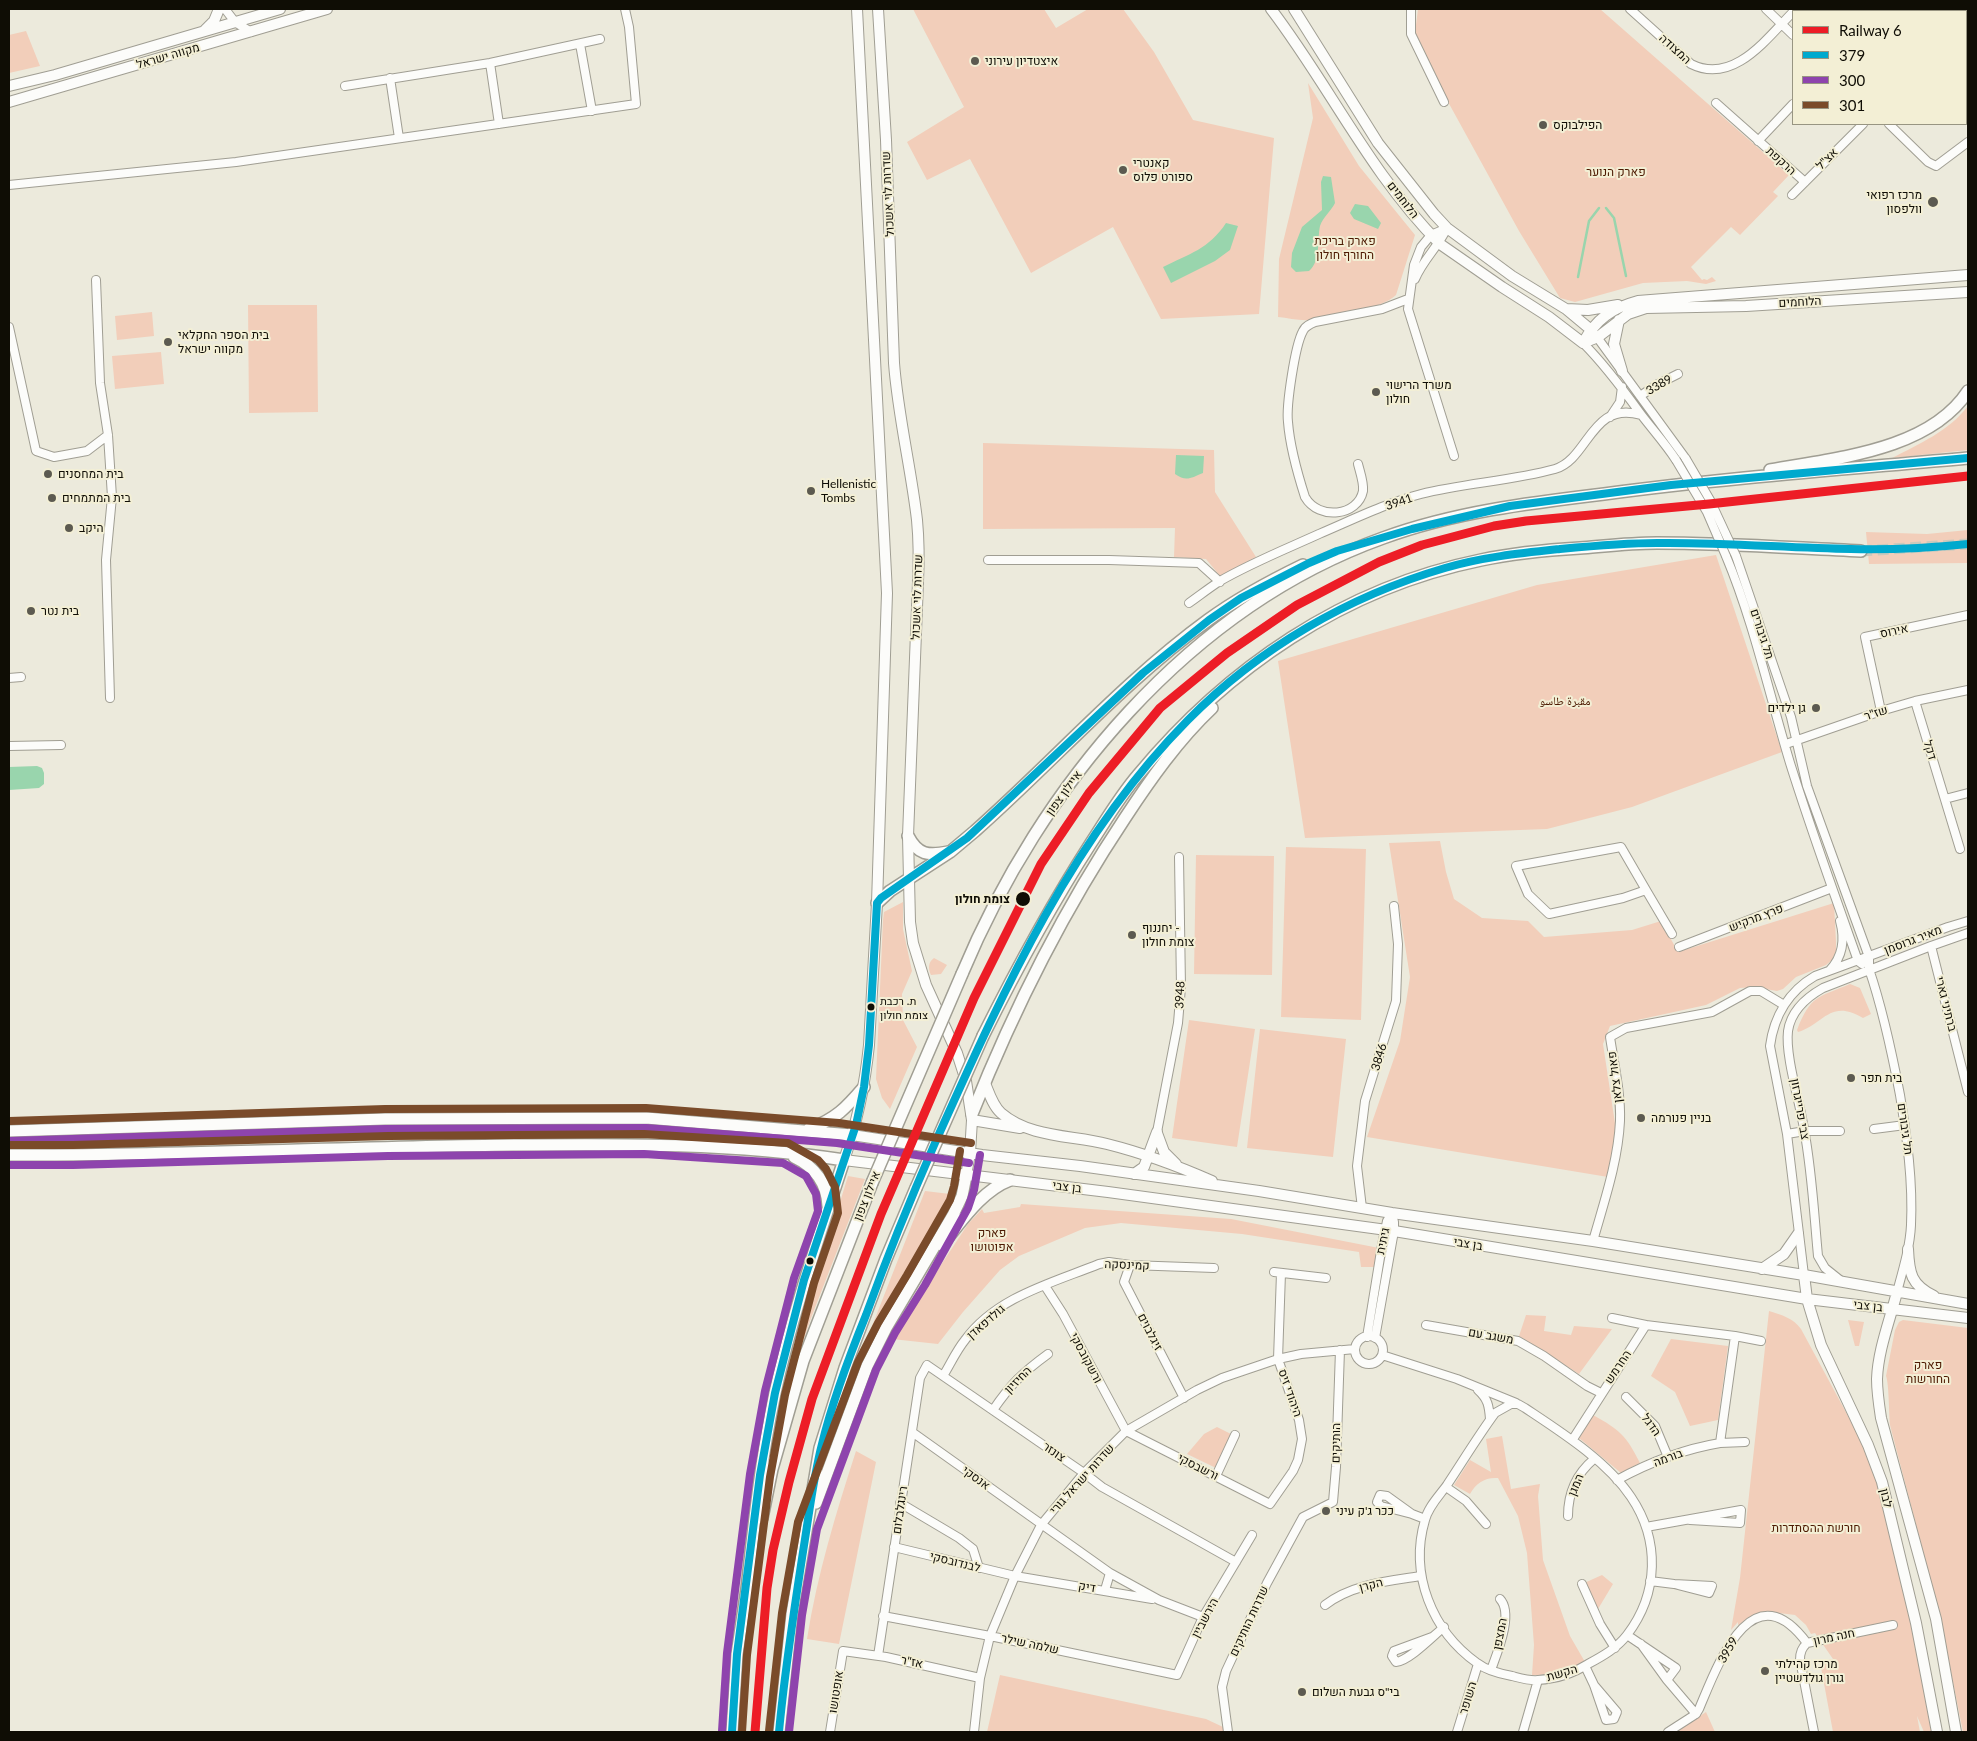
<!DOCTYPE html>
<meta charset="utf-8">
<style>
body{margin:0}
#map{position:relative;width:1977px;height:1741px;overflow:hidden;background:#eceadc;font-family:Lato,sans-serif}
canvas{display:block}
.frame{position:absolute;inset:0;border:10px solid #0f0d05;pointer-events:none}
.legend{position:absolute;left:1792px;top:10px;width:175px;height:115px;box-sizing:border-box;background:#f3efd5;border:1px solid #989582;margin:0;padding:6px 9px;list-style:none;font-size:15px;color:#0f0d05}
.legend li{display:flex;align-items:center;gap:10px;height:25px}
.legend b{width:25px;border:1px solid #989582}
</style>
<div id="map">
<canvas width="1977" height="1741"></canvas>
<div class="frame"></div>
<ul class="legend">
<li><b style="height:6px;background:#ed1d26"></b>Railway 6</li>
<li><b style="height:6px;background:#00a9ce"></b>379</li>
<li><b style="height:6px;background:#8e44ad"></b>300</li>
<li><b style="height:6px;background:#7a4b2a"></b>301</li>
</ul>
</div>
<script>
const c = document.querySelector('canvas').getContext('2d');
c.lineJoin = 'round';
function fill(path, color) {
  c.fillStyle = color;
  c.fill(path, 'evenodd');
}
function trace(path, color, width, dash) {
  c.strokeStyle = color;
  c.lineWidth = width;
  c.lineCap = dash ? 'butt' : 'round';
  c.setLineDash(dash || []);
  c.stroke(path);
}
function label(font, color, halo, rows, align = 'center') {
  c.font = font + ' Lato,"Noto Naskh Arabic",Heebo,sans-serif';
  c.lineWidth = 4;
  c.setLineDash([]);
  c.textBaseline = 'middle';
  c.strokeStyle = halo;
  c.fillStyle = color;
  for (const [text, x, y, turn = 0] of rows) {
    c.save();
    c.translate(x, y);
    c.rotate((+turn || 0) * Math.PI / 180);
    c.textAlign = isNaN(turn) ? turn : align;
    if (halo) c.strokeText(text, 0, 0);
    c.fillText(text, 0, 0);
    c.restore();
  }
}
const green = new Path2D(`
 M913,9H1044L1056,28L1088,9H1123L1154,52L1193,120L1274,138L1259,314L1161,319L1113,227L1031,273L970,159L927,180L907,142L964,107Z
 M1418,9H1600L1789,175L1773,192L1778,196L1740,235L1731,227L1691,267L1702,280L1704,279L1707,280L1712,277L1716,281L1706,284L1687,281L1643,283L1575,302L1560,298L1519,231L1447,100L1415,33Z
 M26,31L40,66L9,73V35Z
 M1308,83L1359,166L1415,235L1396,295C1382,309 1331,318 1310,320C1300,321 1288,318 1278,317L1279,259L1313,118Z
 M248,305H317L318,412L249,413Z
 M152,312L154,336L117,340L115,316Z
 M161,352L164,384L115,389L112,356Z
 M1968,406V450L1892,458C1919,444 1949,431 1968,406Z
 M983,443L1214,450L1215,492L1256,557L1220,576L1206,559L1174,557L1175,528L983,529Z
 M1968,530V563L1869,564L1866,532L1927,534Z
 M1716,555L1782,752L1632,807L1547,829L1305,838L1278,661L1537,585Z
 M1440,841L1446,872L1454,899L1482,918L1528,921L1544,937L1632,930L1661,921L1678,952L1834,903L1836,942V951L1832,960L1826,965L1796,977L1783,989L1777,991L1754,987L1740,988L1706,1005L1610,1026L1603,1044L1616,1130L1608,1177L1367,1137L1400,1041L1410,977L1389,843Z
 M1286,847L1366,849L1361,1020L1281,1017Z
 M1196,855L1274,856L1272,975L1194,974Z
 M903,902V929L912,971L902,994L903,1020L917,1047L890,1109L882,1098L876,1079L883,920L884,912Z
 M934,958L947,965L941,974L931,975C928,969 928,962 934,958Z
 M1850,984L1860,988L1871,1014L1863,1018C1830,998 1823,1025 1798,1032L1797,1030C1811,995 1817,998 1850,984Z
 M1189,1020L1255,1029L1237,1147L1172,1138Z
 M1260,1029L1346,1039L1333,1157L1247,1148Z
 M848,1176L865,1179L811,1318L783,1401L810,1300Z
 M925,1191L950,1194L937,1225L881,1326L848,1397L845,1395Z
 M1021,1204L1231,1219L1379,1248L1376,1267H1361L1359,1252L1242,1234L1121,1223L1085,1228L1019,1256L1000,1270L963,1312L938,1344L892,1339L968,1224L982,1209L984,1213L1020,1207Z
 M1769,1311C1782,1315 1793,1318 1801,1329L1868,1453L1873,1466L1906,1596L1932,1732H1924L1917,1716L1920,1732H1833L1820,1662L1833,1659L1815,1633L1811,1634L1806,1625L1795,1615L1779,1613H1757L1738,1625V1622L1731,1630L1740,1578Z
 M1526,1315L1546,1316L1544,1331L1571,1335L1574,1326L1612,1329L1579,1374L1519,1336Z
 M1848,1320L1864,1322L1859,1346H1855Z
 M1903,1320L1968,1328V1732H1963L1940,1617L1890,1425C1889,1414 1889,1383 1886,1376L1895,1330L1899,1322Z
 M1671,1339L1728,1346L1718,1420L1690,1426L1675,1392L1651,1376Z
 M1593,1415C1620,1430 1626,1435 1640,1463L1621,1473L1579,1438Z
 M1217,1427L1231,1434L1216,1468L1187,1454L1204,1434Z
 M1502,1436L1511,1489L1540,1484L1538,1496L1543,1560L1570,1636L1585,1662C1568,1670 1550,1676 1532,1675L1534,1645L1527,1553L1518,1516L1498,1478C1485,1477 1476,1483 1470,1494L1454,1485L1470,1460L1491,1472L1486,1439Z
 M856,1451L876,1462L839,1644L807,1639C817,1575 836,1513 856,1451Z
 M1602,1575L1613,1584L1595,1614L1582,1584Z
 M1000,1675L1206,1719L1223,1727L1225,1732H987Z
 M1706,1712L1715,1732H1676Z`);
const water = new Path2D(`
 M1323,176L1331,177L1335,203C1331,211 1323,217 1320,226C1317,240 1321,261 1309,271L1296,272L1291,267L1292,253L1302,227L1322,210L1321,182Z
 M1355,204L1368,206L1381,223L1378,229L1354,219L1350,213Z
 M1226,223L1238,226L1230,250L1215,261L1171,283L1163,267C1189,254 1209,249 1226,223Z
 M1176,455L1204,456L1203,473C1191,478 1186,482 1175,474Z
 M37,766L42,768L44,773V784L39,788L9,790V767Z`);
const stream = new Path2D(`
 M1606,208L1614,218L1626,276
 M1578,277L1589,221L1599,208`);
const highwayTunnel = new Path2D(`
 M1861,551L1968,544`);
const minor = new Path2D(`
 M225,9L235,22L251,32
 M1411,9V34L1444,102
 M1630,9L1691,64C1735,86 1769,35 1796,9
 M1766,9L1793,35
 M1882,11L1884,9
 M1966,19L1968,16
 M580,44L592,111
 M490,63L499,124
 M390,78L399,138
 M345,86L490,63L600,39
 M1716,103L1805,182
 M1889,124L1928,162L1936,166L1968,142
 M1758,141L1793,104
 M9,185L236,162L636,104L629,27L625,9
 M1792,195L1863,124
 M1447,228L1431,235L1421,247L1414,265L1408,309L1454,456
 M1415,279C1423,260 1438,247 1447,228
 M96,280L100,383L108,435L112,497L106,560L110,698
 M9,327L36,451L54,457L87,451L108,435
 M1594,333L1686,459
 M1583,343C1605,365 1622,388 1640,413C1652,429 1665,443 1676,460
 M1640,396L1658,384L1678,374
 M1610,417L1620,402L1622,387
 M1358,464C1360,472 1364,483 1363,491C1358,516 1319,521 1305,497C1297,472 1290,448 1288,422C1286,406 1295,345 1303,331C1305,326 1310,324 1315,322L1382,309L1408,299
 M1726,556C1754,623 1769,694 1790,763C1811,830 1835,896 1858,961L1862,964
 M1736,556L1791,717L1807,786L1869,957V969C1883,1010 1892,1053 1900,1095C1907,1138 1913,1181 1911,1225C1910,1247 1903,1270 1897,1292
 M988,560H1109L1199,563L1220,582
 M1189,603C1199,596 1209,588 1220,581C1251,563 1286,549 1319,534C1352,520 1386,503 1421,494C1465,483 1511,481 1555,469C1589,459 1591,400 1641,415
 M9,678L21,677
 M1915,701L1960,849
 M1881,711L1865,637L1968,615
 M1786,744L1881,711L1915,701L1968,690
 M9,746L61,745
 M1945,799L1968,793
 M1646,890L1621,847L1516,866L1528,894L1549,914L1623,898L1646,890L1672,934
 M1931,946L1968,1092
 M1679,947L1832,888
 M1830,970C1843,956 1845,939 1840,921
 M1874,1129L1905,1125
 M1157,1132L1178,1023L1181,987L1179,857
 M1787,1134L1805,1131H1840
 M1362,1208L1357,1166L1365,1101L1396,1001L1398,944L1394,906
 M1593,1241C1604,1202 1618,1162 1620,1121C1621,1093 1614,1064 1610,1037L1626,1028L1712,1012L1750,991H1761L1784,1005
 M1130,1265L1124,1282L1184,1398
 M1274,1272L1326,1278
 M1804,1275L1787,1134L1770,1046C1774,1016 1789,991 1815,976L1948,927L1968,921
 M1840,1280L1825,1268L1818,1256C1814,1214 1812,1171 1804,1129C1800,1103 1785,1056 1788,1031C1791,1011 1807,997 1823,988L1931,946L1968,933
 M1045,1286L1063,1314L1126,1431L1270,1504L1293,1471L1298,1460L1302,1439L1299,1420L1278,1359L1281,1273
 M1426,1325L1518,1341L1544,1356L1587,1386L1601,1393
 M1735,1336L1761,1341
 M1355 1350a14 14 0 1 1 28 0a14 14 0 1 1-28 0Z
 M1367,1337L1382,1245L1387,1221L1392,1213
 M1375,1338L1394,1231V1222L1392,1213
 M1382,1355L1457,1379L1516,1403
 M943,1376C950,1365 956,1351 965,1340C996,1297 1052,1283 1099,1264L1109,1262L1130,1265L1214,1268
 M1478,1390C1488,1399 1489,1406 1490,1419
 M1626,1397L1655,1426L1668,1457
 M1511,1404H1518L1525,1408C1561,1432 1607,1461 1631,1497C1660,1540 1659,1593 1627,1635C1617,1648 1603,1656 1588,1664C1574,1673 1555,1679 1538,1680C1530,1681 1520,1678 1512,1676C1501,1674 1486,1670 1477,1663C1432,1631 1409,1574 1425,1520C1428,1507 1439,1496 1447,1485C1463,1461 1478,1436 1495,1413Z
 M993,1410C1011,1384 1022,1373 1048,1354
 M912,1432L1110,1573L1159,1600L1203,1617
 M1573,1439L1646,1325L1612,1318
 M1720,1443L1745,1442
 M1216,1476L1235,1435
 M1617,1480C1650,1462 1684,1449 1720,1443L1735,1336L1646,1325
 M1446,1487L1466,1501L1486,1524
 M900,1503L959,1538L973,1549L979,1568
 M1412,1514L1387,1496L1380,1495L1377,1502L1381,1506L1412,1514L1425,1519
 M1568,1516C1568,1492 1576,1474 1594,1459
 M1646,1527L1741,1510L1740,1523L1690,1520
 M894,1547L1015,1576L1152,1599
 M1650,1581L1674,1584L1709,1593L1712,1586L1674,1584
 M1582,1584L1600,1624L1615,1648
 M1105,1590L1110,1573
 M1325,1605C1352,1584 1389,1581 1421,1576
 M883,1616L990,1636L1177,1675L1203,1617L1252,1535
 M1627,1635L1676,1668L1667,1680L1641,1644
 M1432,1637L1394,1651L1392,1656L1396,1662C1409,1661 1433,1636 1444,1627
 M878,1656L920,1378L927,1365L1084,1473L1102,1487L1236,1562
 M1585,1666L1594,1685L1605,1717L1606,1720L1614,1719L1617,1712L1594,1685
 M1491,1670C1497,1653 1514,1614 1500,1599
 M1667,1680L1696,1714
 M830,1732L843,1651L886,1657L980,1678
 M974,1732L980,1678L990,1636L1015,1576L1041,1525L1084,1473L1126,1431L1197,1390L1222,1378L1278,1359L1301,1354L1355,1349
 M1228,1732L1222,1687L1226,1671L1267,1583L1303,1517L1333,1502L1336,1467L1340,1350
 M1457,1732L1478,1664
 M1523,1732L1538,1680
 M1668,1732L1696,1714L1699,1709C1718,1664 1752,1569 1807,1643
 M1814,1732L1800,1660C1800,1652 1802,1648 1807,1643L1893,1625`);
const major = new Path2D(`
 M857,9L887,593L877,903L869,1045C865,1085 857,1123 844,1160L1108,1192L1394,1231L1807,1299L1968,1318
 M878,9L886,140L894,363C898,416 911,468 917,520C919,541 919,562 918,582L908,836L910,922L913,943L926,985L957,1053L966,1081L972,1120L970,1153L966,1176
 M1271,9C1329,85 1371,175 1440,244L1502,287L1549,317L1583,343
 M1294,9L1378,143L1434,214L1447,228L1512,276L1566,309L1590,329
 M205,30L214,21L219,9
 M9,86L55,75L280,9
 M9,102L327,9
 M1566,309L1588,310L1618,305
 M1619,320L1614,344L1622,371
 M1583,343C1596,319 1612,308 1638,301L1968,275
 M1583,343L1598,337L1628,314L1646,308L1746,306L1968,292
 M985,1083C989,1093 993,1106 1001,1113C1030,1138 1072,1135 1107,1144C1143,1153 1178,1166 1212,1181
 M972,1120L1020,1128
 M1157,1133L1164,1152L1176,1164
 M852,1135L982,1155L1080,1166L1259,1191L1392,1213L1593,1241L1804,1275L1968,1304
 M1134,1174L1144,1167L1157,1132
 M1908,1249C1909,1273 1911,1285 1934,1296
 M1762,1269L1784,1254L1798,1234
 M1804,1275L1807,1299L1821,1345L1868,1445L1882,1482L1916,1623L1937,1732
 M1897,1292C1890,1320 1878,1350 1877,1379C1877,1392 1879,1405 1881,1418L1936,1619L1956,1732`);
const highway = new Path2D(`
 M1770,470C1834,458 1929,451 1968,391
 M908,836C918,855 928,856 948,852
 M877,903L890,891L950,852L975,831C1053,762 1123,682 1208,620C1238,598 1270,581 1303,565
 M962,974C1040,787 1188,608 1383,538C1454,512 1529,503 1604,494C1725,478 1847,469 1968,458
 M983,1036C1016,970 1051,905 1091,843C1106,820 1120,796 1138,775C1227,668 1343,588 1481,560C1514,553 1547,550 1580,548C1605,546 1631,543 1657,543C1725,543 1793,548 1861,551
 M972,1114C1013,1011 1063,911 1125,818C1150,780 1178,740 1212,708
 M809,1129C836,1119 846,1108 864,1087
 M9,1131L385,1119L646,1118L852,1135
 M9,1155C177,1156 345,1147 513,1145C623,1144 734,1143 844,1160C819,1237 792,1314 775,1393C761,1458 754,1523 747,1589
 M794,1157C815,1167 827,1183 828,1206
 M942,1245C961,1222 981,1191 1010,1180
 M816,1503L867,1366L886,1328L953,1215L962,1196L966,1176
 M762,1518L772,1469L803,1361L872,1183
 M732,1732L737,1654L748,1582
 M779,1732L792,1614L820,1448L845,1368L886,1259L916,1188`);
const minorBridge = new Path2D(`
 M1686,459L1710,500L1736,556
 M1676,460L1707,512L1726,556`);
const highwayBridge = new Path2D(`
 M872,1183L962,974
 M916,1188L983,1036`);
const bus1 = new Path2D(`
 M732,1732L737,1654L760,1475L775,1393L804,1280L856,1125L864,1087L869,1045L877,903L881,898L967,838L1143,673L1209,620L1241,598L1309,563L1337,551L1412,529L1510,506L1671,485L1968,458
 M779,1732C785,1667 795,1603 805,1539C810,1507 814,1475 822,1444C833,1399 849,1357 866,1315C887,1257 910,1200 935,1143C1002,994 1071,838 1188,720C1259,648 1349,596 1445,568C1482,557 1522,553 1560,549C1592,546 1625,543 1657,543C1722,542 1787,548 1851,549C1891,550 1929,548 1968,544`);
const bus2 = new Path2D(`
 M9,1141L385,1129L646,1128L837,1143L969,1163
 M9,1165H73L388,1156L644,1154L783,1163L806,1176L816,1194L818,1211L794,1278L765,1391L750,1474L727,1653L722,1731
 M789,1732L802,1615L817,1529L876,1370L895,1333L925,1285L968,1208L974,1190L980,1155`);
const bus3 = new Path2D(`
 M9,1121L385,1109L646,1108L839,1123L971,1143
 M9,1145H73L388,1136L644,1134L788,1143L818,1160L826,1169L835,1187L838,1213L814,1283L785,1395L770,1477L747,1655L742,1732
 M769,1731L782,1613L798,1522L858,1362L878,1323L907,1275L950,1200L954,1186L960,1151`);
const rail1 = new Path2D(`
 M755,1732L767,1588L773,1550L789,1482L812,1399L881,1214L974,998L1041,864L1089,793L1160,708L1227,653L1297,605L1379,562L1422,545L1494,526L1526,521L1709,504L1968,476`);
const markers = [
 [975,61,5,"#5c5a50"],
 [1543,125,5,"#5c5a50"],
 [1123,170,5,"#5c5a50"],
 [1933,202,6,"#5c5a50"],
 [168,342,5,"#5c5a50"],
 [1376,392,5,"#5c5a50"],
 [48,474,5,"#5c5a50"],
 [811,491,5,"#5c5a50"],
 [52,498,5,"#5c5a50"],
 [69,528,5,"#5c5a50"],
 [31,611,5,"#5c5a50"],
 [1816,708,5,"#5c5a50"],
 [1023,899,8,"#0f0d05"],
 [1132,935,5,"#5c5a50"],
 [871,1007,4.5,"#0f0d05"],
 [1851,1078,5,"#5c5a50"],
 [1641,1118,5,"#5c5a50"],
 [810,1261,4.5,"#0f0d05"],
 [1326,1511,5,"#5c5a50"],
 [1765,1671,5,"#5c5a50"],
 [1302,1692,5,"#5c5a50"]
];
const busNames = [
 ["ת. רכבת",880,1001],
 ["צומת חולון",880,1015]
];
const streetNames = [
 ["המצודה",1675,49,42],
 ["מקווה ישראל",168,56,-16],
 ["אצ\"ל",1827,159,-45],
 ["הרקפת",1781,161,42],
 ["שדרות לוי אשכול",888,194,-93],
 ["הלוחמים",1403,200,52],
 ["הלוחמים",1800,302,-3],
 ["3389",1659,385,-30],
 ["3941",1399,502,-19],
 ["שדרות לוי אשכול",917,597,-88],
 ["אירוס",1894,631,-12],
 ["תל גיבורים",1762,634,72],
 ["שז\"ר",1876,713,-18],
 ["דקל",1930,750,73],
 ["איילון צפון",1064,793,-54],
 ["פרץ מרקיש",1756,918,-21],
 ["מאיר גרוסמן",1913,940,-21],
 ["3948",1180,995,-87],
 ["ברתיני גארי",1946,1004,76],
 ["3846",1379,1057,-73],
 ["פאול צלאן",1615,1077,-97],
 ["צבי פרייגרזון",1800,1109,80],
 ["תל גיבורים",1905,1129,82],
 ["בן צבי",1067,1187,7],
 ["איילון צפון",867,1196,-68],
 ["גיתית",1383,1241,-78],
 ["בן צבי",1468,1244,9],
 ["קמינסקה",1127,1265,2],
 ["בן צבי",1868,1306,6],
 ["גולדפאדן",986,1322,-41],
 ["זיגלבוים",1150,1332,63],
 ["משגב עם",1491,1336,10],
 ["ורשקובסקי",1086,1358,62],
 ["החרמש",1618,1367,-56],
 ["החיזיון",1018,1380,-45],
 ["היהודי זיס",1290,1393,71],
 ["הדגל",1651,1425,54],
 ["הותיקים",1336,1443,-89],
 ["צונזר",1054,1452,35],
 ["בורמה",1668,1458,-21],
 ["ורשבסקי",1198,1467,27],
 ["אנסקי",976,1478,36],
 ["שדרות ישראל גורי",1082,1479,-48],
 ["המגן",1576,1485,-68],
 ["לבון",1886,1498,77],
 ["רינגלבלום",900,1510,-82],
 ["לבנדובסקי",955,1562,14],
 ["הקרן",1371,1585,-14],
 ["דיק",1087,1587,9],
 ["הירשביין",1205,1618,-62],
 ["שדרות הותיקים",1249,1621,-65],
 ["המצפן",1500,1634,-79],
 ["חנה מרון",1834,1637,-12],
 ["שלמה שילר",1030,1644,12],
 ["3959",1728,1650,-60],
 ["אז\"ר",912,1662,12],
 ["הקשת",1562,1673,-17],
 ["אופטושו",836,1692,-81],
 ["השופר",1468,1698,-73]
];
const poiNames = [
 ["איצטדיון עירוני",985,61],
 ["הפילבוקס",1553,125],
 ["קאנטרי",1133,163],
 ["ספורט פלוס",1133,177],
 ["מרכז רפואי",1922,195,"right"],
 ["וולפסון",1922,209,"right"],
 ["בית הספר החקלאי",178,335],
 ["מקווה ישראל",178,349],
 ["משרד הרישוי",1386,385],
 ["חולון",1386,399],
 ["בית המחסנים",58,474],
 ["Hellenistic",821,484],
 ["Tombs",821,498],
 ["בית המתמחים",62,498],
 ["היקב",79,528],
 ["בית נטר",41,611],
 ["גן ילדים",1806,708,"right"],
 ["יחננוף -",1142,928],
 ["צומת חולון",1142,942],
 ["בית תפר",1861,1078],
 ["בניין פנורמה",1651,1118],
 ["ככר ג'ק עיני",1336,1511],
 ["מרכז קהילתי",1775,1664],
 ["גורן גולדשטיין",1775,1678],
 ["בי\"ס גבעת השלום",1312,1692]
];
const parkNames = [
 ["פארק הנוער",1616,172],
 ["פארק בריכת",1345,241],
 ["החורף חולון",1345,255],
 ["مقبرة طاسو",1565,701],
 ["פארק",992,1233],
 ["אפוטושו",992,1247],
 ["פארק",1928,1365],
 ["החורשות",1928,1379],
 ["חורשת ההסתדרות",1816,1528]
];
const stopNames = [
 ["צומת חולון",1010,899]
];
fill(green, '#f2ceba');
fill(water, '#99d5ad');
trace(stream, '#99d5ad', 2.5);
trace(highwayTunnel, '#cbc9bc', 11, [11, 5.5]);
trace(minor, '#a09e93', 10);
trace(major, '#a09e93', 12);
trace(highway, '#a09e93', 14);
trace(minor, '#fcfcfa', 8);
trace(major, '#fcfcfa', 10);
trace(highway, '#fcfcfa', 11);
trace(minorBridge, '#a09e93', 10, []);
trace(highwayBridge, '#a09e93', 14, []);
trace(minorBridge, '#fcfcfa', 8);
trace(highwayBridge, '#fcfcfa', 11);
trace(bus1, '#00a9ce', 8);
trace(bus2, '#8e44ad', 8);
trace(bus3, '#7a4b2a', 8);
trace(rail1, '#ed1d26', 9);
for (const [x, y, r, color] of markers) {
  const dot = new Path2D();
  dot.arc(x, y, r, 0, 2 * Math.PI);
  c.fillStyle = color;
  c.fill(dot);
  trace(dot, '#f3efd5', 2);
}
label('11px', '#0f0d05', '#f3efd5', busNames, 'left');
label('12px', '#0f0d05', '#f3efd5', streetNames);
label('12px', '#0f0d05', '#f3efd5', poiNames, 'left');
label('12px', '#4d1a02', '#f3efd5', parkNames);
label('bold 12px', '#0f0d05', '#f3efd5', stopNames, 'right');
</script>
